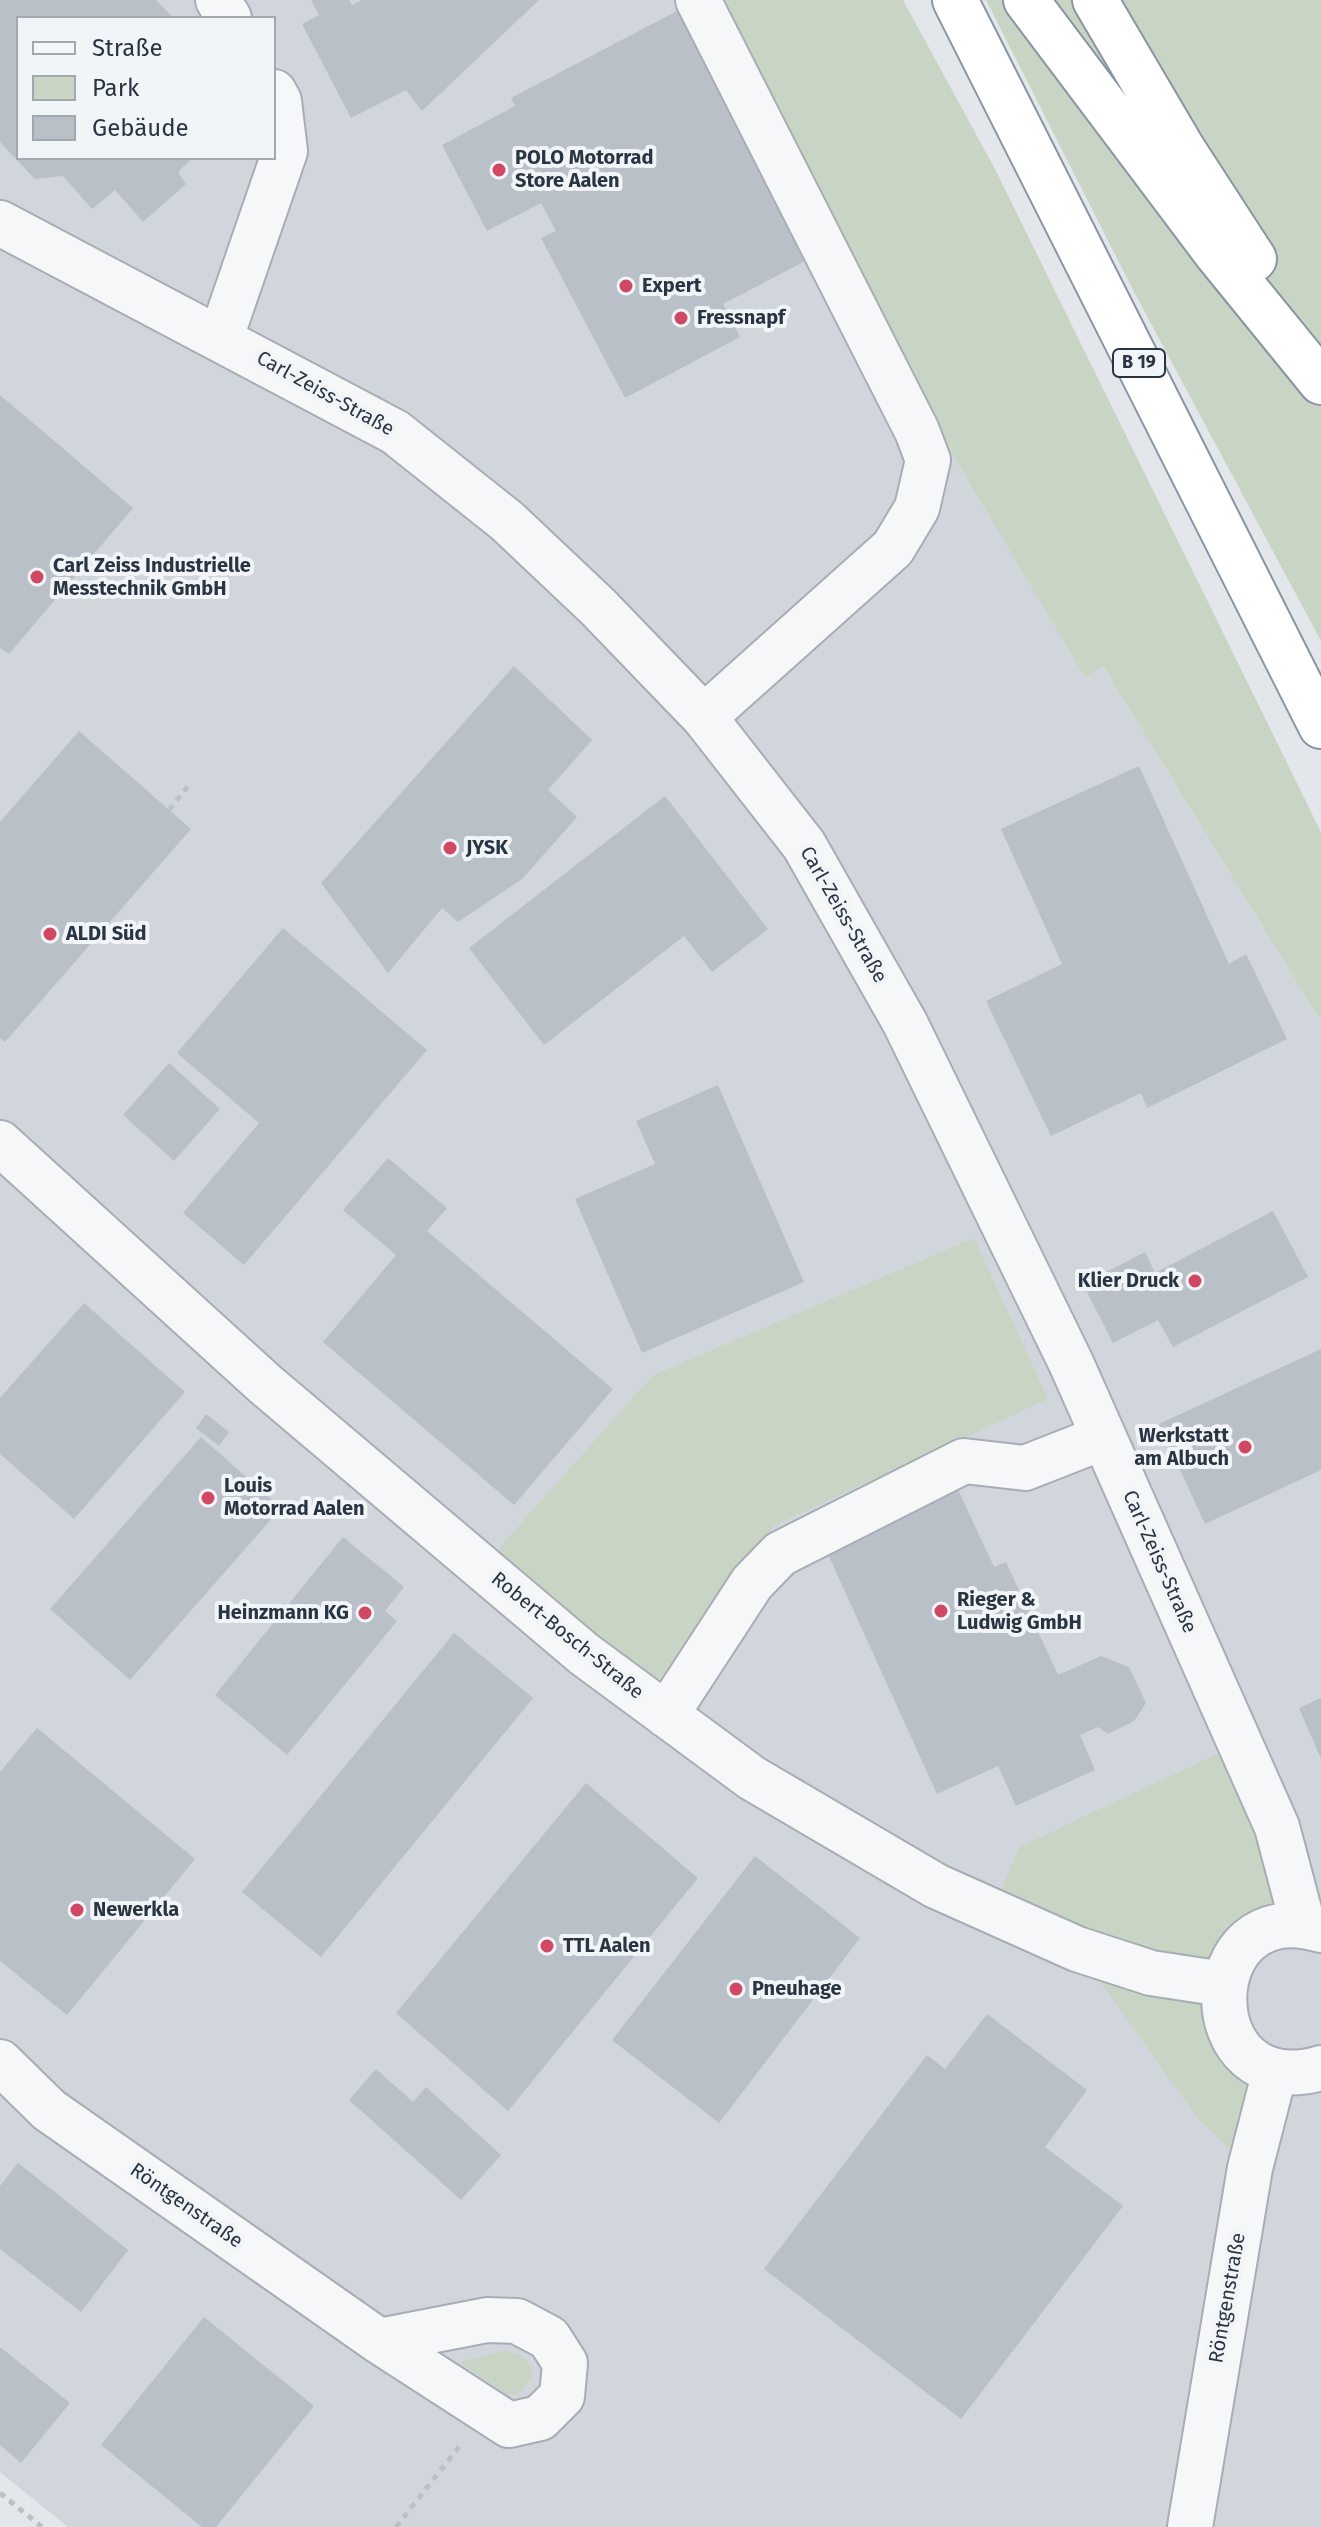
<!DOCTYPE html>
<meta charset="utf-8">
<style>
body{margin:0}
#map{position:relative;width:1321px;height:2527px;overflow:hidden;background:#e3e6eb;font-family:"Fira Sans",sans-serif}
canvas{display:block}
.legend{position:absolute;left:16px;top:16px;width:260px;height:144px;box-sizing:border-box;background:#f2f5f8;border:2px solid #a2a8b0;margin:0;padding:10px 14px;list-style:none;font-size:24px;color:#2a3543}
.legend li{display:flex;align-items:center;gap:16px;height:40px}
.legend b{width:40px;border:2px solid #a2a8b0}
</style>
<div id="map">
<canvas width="1321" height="2527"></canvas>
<ul class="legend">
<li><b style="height:10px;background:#f5f7f9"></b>Straße</li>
<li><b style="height:22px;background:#c9d5c4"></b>Park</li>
<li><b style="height:22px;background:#bac0c8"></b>Gebäude</li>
</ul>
</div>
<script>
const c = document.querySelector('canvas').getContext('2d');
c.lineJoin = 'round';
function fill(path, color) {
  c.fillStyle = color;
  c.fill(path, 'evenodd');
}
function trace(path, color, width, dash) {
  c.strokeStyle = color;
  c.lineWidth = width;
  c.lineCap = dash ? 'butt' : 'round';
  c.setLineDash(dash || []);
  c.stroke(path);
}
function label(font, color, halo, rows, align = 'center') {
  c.font = font + ' "Fira Sans",sans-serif';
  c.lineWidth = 8;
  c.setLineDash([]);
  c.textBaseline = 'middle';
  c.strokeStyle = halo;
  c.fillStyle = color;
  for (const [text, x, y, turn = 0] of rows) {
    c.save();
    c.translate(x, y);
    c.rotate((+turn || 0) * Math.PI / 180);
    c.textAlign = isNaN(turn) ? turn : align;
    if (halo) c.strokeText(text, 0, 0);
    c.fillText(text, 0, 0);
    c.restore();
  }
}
const built = new Path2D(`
 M0,0H719L1085,676L1103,666L1321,1022V2527H68L0,2472ZM18,18H274V158H18Z`);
const green = new Path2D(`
 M719,0H903L996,171L1321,832V1022L1103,666L1085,677L959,465Z
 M986,0H1321V641L1133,290Z
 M974,1238L1048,1399L775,1525L652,1689L491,1557L653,1375Z
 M1240,1743L1303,1925L1223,1984L1275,2071L1250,2168L1198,2119L1077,1949L992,1911L1019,1847Z
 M505,2351C521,2354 530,2358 533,2376L518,2394L507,2395L462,2364V2361Z`);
const building = new Path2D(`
 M0,0H156L173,18H18V158H192L178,172L186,184L143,222L115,190L92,209L63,176L35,179L0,142Z
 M311,0H349L352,5L362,0H539L422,111L406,90L351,118L302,24L319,15Z
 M679,10L809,259L723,304L740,337L625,398L541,238L556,231L541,203L487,231L442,145L515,106L511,98Z
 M0,395L133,508L9,654L0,648Z
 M514,666L592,740L548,790L577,817L522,879L458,922L442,908L388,973L321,883Z
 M79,731L191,829L5,1042L0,1038V822Z
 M1139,766L1229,964L1246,954L1287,1039L1147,1108L1141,1093L1051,1136L986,1001L1062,964L1001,829Z
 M665,796L768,929L712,972L684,936L544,1045L469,948Z
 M283,928L427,1050L244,1265L183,1213L259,1123L177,1053Z
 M169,1063L220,1109L174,1161L123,1115Z
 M718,1085L804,1282L642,1353L575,1199L655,1164L636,1121Z
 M388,1158L447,1208L427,1231L613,1389L514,1505L323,1342L396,1255L343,1210Z
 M1273,1211L1308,1277L1173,1347L1158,1320L1113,1343L1083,1284L1145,1252L1155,1273Z
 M84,1303L185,1392L74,1519L0,1454V1398Z
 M1321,1349V1470L1205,1524L1159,1424Z
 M206,1414L229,1432L219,1446L196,1428Z
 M201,1437L281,1508L130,1680L50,1609Z
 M954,1481L994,1567L1006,1562L1058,1675L1101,1656L1129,1667L1146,1703L1134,1721L1108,1734L1098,1727L1080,1735L1095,1770L1016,1806L998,1766L937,1794L822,1541Z
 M343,1537L404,1587L385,1611L397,1621L287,1755L215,1695Z
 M454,1633L533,1698L321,1957L242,1892Z
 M1321,1698V1759L1299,1708Z
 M37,1728L195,1859L67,2015L0,1961V1772Z
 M586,1783L698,1878L508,2111L396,2013Z
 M755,1856L860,1938L719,2123L612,2040Z
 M987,2014L1087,2090L1045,2147L1123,2206L961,2419L764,2269L927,2055L945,2069Z
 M376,2069L413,2102L426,2087L501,2155L461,2200L349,2100Z
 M18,2163L128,2250L81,2312L0,2249V2186Z
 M204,2317L314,2406L216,2527H202L101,2445Z
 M0,2347L70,2403L21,2463L0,2445Z`);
const path = new Path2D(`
 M169,810L188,786
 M0,2493L42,2527
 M396,2527L462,2443`);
const minor = new Path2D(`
 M218,0L229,18
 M698,0L917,431L928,460L917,508L893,548L704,717
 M0,223L395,432L507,521L598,607L704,717L804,845L905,1023L1071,1363L1277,1827L1303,1925
 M221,337L285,151L279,101L274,92
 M0,1143L265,1384L584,1654L752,1778L936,1886L1077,1949L1151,1973L1223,1984
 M666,1715L752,1583L780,1554L964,1461L1025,1468L1104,1437
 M1321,1930C1193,1891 1191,2106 1321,2068
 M0,2062L49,2110L379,2341L509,2425L540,2418L562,2396L565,2363L549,2338L517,2321L487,2320L379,2341
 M1190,2527L1250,2168L1275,2071`);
const highway = new Path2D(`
 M955,0L1321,726
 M1026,0L1217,254L1321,382
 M1095,0L1182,148L1254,259`);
const markers = [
 [499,170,8,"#d04864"],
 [626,286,8,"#d04864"],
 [681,318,8,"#d04864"],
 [37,577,8,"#d04864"],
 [450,848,8,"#d04864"],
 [50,934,8,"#d04864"],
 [1195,1281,8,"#d04864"],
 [1245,1447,8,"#d04864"],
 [208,1498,8,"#d04864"],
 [941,1611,8,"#d04864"],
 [365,1613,8,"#d04864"],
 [77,1910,8,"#d04864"],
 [547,1946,8,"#d04864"],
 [736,1989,8,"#d04864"]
];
const shields = [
 [1139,363,52]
];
const shieldNames = [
 ["B 19",1139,363]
];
const poiNames = [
 ["POLO Motorrad",515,158],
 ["Store Aalen",515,181],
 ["Expert",642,286],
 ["Fressnapf",697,318],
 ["Carl Zeiss Industrielle",53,566],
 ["Messtechnik GmbH",53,589],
 ["JYSK",466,848],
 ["ALDI Süd",66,934],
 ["Klier Druck",1179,1281,"right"],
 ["Werkstatt",1229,1436,"right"],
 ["am Albuch",1229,1459,"right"],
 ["Louis",224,1486],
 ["Motorrad Aalen",224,1509],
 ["Rieger &",957,1600],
 ["Ludwig GmbH",957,1623],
 ["Heinzmann KG",349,1613,"right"],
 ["Newerkla",93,1910],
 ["TTL Aalen",563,1946],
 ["Pneuhage",752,1989]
];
const streetNames = [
 ["Carl-Zeiss-Straße",325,394,29],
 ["Carl-Zeiss-Straße",843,915,60],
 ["Carl-Zeiss-Straße",1159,1562,66],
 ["Robert-Bosch-Straße",567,1636,39],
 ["Röntgenstraße",186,2206,35],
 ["Röntgenstraße",1228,2298,-80]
];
fill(built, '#d1d6dd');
fill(green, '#c9d5c4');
fill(building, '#bac0c8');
trace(minor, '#a8adb5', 48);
trace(highway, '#8a95a2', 48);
trace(path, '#bcc1c6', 5, [6, 6]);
trace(minor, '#f5f7f9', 44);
trace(highway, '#fff', 44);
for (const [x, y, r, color] of markers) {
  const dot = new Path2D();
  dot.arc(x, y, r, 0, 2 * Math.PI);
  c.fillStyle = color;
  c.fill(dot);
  trace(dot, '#f2f5f8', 3);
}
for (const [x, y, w] of shields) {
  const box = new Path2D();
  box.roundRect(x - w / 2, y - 14, w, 28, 6);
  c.fillStyle = '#f2f5f8';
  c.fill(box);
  trace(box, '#2a3543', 2);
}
label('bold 18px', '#2a3543', null, shieldNames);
label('bold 20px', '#2a3543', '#f2f5f8', poiNames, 'left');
label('20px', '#2a3543', '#f2f5f8', streetNames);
</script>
